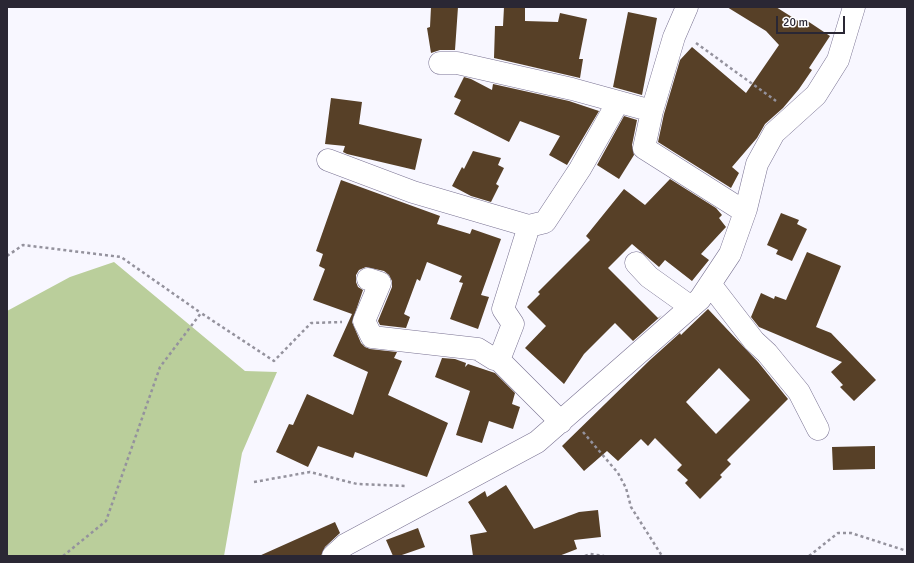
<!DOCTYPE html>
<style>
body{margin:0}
#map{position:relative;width:914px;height:563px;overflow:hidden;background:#f8f7ff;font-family:Signika,sans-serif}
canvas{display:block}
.frame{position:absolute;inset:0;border:8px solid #2a2734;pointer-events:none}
.scale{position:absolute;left:776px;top:16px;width:69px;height:18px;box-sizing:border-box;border:2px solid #2a2734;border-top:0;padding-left:5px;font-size:12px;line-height:14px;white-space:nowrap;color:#2a2734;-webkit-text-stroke:3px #fff;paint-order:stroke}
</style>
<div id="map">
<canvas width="914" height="563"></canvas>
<div class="frame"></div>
<div class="scale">20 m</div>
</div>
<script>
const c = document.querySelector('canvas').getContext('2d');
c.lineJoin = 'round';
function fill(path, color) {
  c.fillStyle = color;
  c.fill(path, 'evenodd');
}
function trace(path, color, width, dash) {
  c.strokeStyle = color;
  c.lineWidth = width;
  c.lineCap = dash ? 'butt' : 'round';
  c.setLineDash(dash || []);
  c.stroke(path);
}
const green = new Path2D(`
 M114,262L245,371L277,372L242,453L224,556H7V311L70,277Z`);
const building = new Path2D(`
 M431,7H458L455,50H440L431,53L427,28L430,27Z
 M504,7H525V21L558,22L560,13L587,19L579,59H583L580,78L494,58L495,26H503Z
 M727,7H776L803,24L806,20L830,36L809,68L812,70L799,89L783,108L765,124L757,138L732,167L739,173L731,188L658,142L664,114L680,60L692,47L746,93L779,45L766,31Z
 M628,12L657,18L642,95L613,87Z
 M464,77L471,79L492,90L493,84L569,101L599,111L567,165L549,155L560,136L520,121L509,142L454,114L461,100L454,97Z
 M331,98L362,102L359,124L422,139L415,170L347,154L343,152L345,146L325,144Z
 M624,116L637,120L632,145L634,155L619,179L597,165Z
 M473,151L501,158L498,165L504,168L496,184L499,186L491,202L471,196L452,186L462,167L464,169Z
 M670,179L716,208L722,215L719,218L726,227L701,254L709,260L692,281L665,260L659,267L632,244L608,268L658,318L662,315L633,341L615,323L584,354L564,384L525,348L546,326L527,307L540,294L538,292L590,240L586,236L624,189L645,205Z
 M341,180L440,216L437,224L470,234L472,229L501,239L481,295L489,297L478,329L450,319L463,283L459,282L462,276L427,262L420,281L417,279L404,314L410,317L406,328L380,325L378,321L392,287V281L389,275L384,271L366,267L359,270L356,275V282L358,287L363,290L352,322L361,343L365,347L370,349L397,352L394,358L402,361L388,395L448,423L427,477L355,452L353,458L318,446L308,467L276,452L289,424L293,425L307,394L353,415L368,372L333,356L352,314L313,300L325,269L319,266L323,254L316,251Z
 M781,213L799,220L797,224L807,229L792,261L776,254L778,250L767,245Z
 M807,252L841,266L816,327L831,333L876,380L854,401L840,387L843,385L831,372L842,362L759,327L751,317L761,293L774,299L775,296L786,300Z
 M708,309L758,362L788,399L727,460L731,464L720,475L722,477L700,499L685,483L688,480L677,470L682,465L655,438L648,446L641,439L618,461L607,451L584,471L562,446L650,360L680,333L681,335L684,332ZM719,368L750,400L716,434L686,402Z
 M442,358L455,359L466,363L465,367L468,364L495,373L515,393L512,404L520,407L513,429L489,421L482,443L456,435L470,391L435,377Z
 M875,446V469L833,470L832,447Z
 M506,485L534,529L579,512L598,510L601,537L574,540L577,549L559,556H473L470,535L487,532L468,502L485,491L487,497Z
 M335,522L340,533L325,547L321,556H259Z
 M418,528L425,547L399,556H393L386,540Z`);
const path = new Path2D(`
 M696,43L776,101
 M7,256L23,245L121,257L201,313
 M583,432L618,473L626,488L631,507L662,556
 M254,482L310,472L357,484L405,486
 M63,556L106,521L160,367L201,313L274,361L311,323L342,322
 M585,556L590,554L604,556
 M809,556L838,533H851L907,551`);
const minor = new Path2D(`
 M440,63H457L572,89L652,111L674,37L687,7
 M652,111L644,148L745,212
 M328,160L413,192L529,226L545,222L580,169L618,102
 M636,263L649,277L691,307
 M368,279L380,283L364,321L372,337L478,349L494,359L499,360L561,422
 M710,284L754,341L767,353L799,392L818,429
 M499,360L513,324L503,309L529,226
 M333,556L345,545L537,442L700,299L730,254L746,209L757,164L774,133L816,95L838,60L854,7`);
fill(green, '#bace9b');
fill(building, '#574027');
trace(minor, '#797292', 23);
trace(path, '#94929d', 2.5, [3, 3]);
trace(minor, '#fff', 22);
</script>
